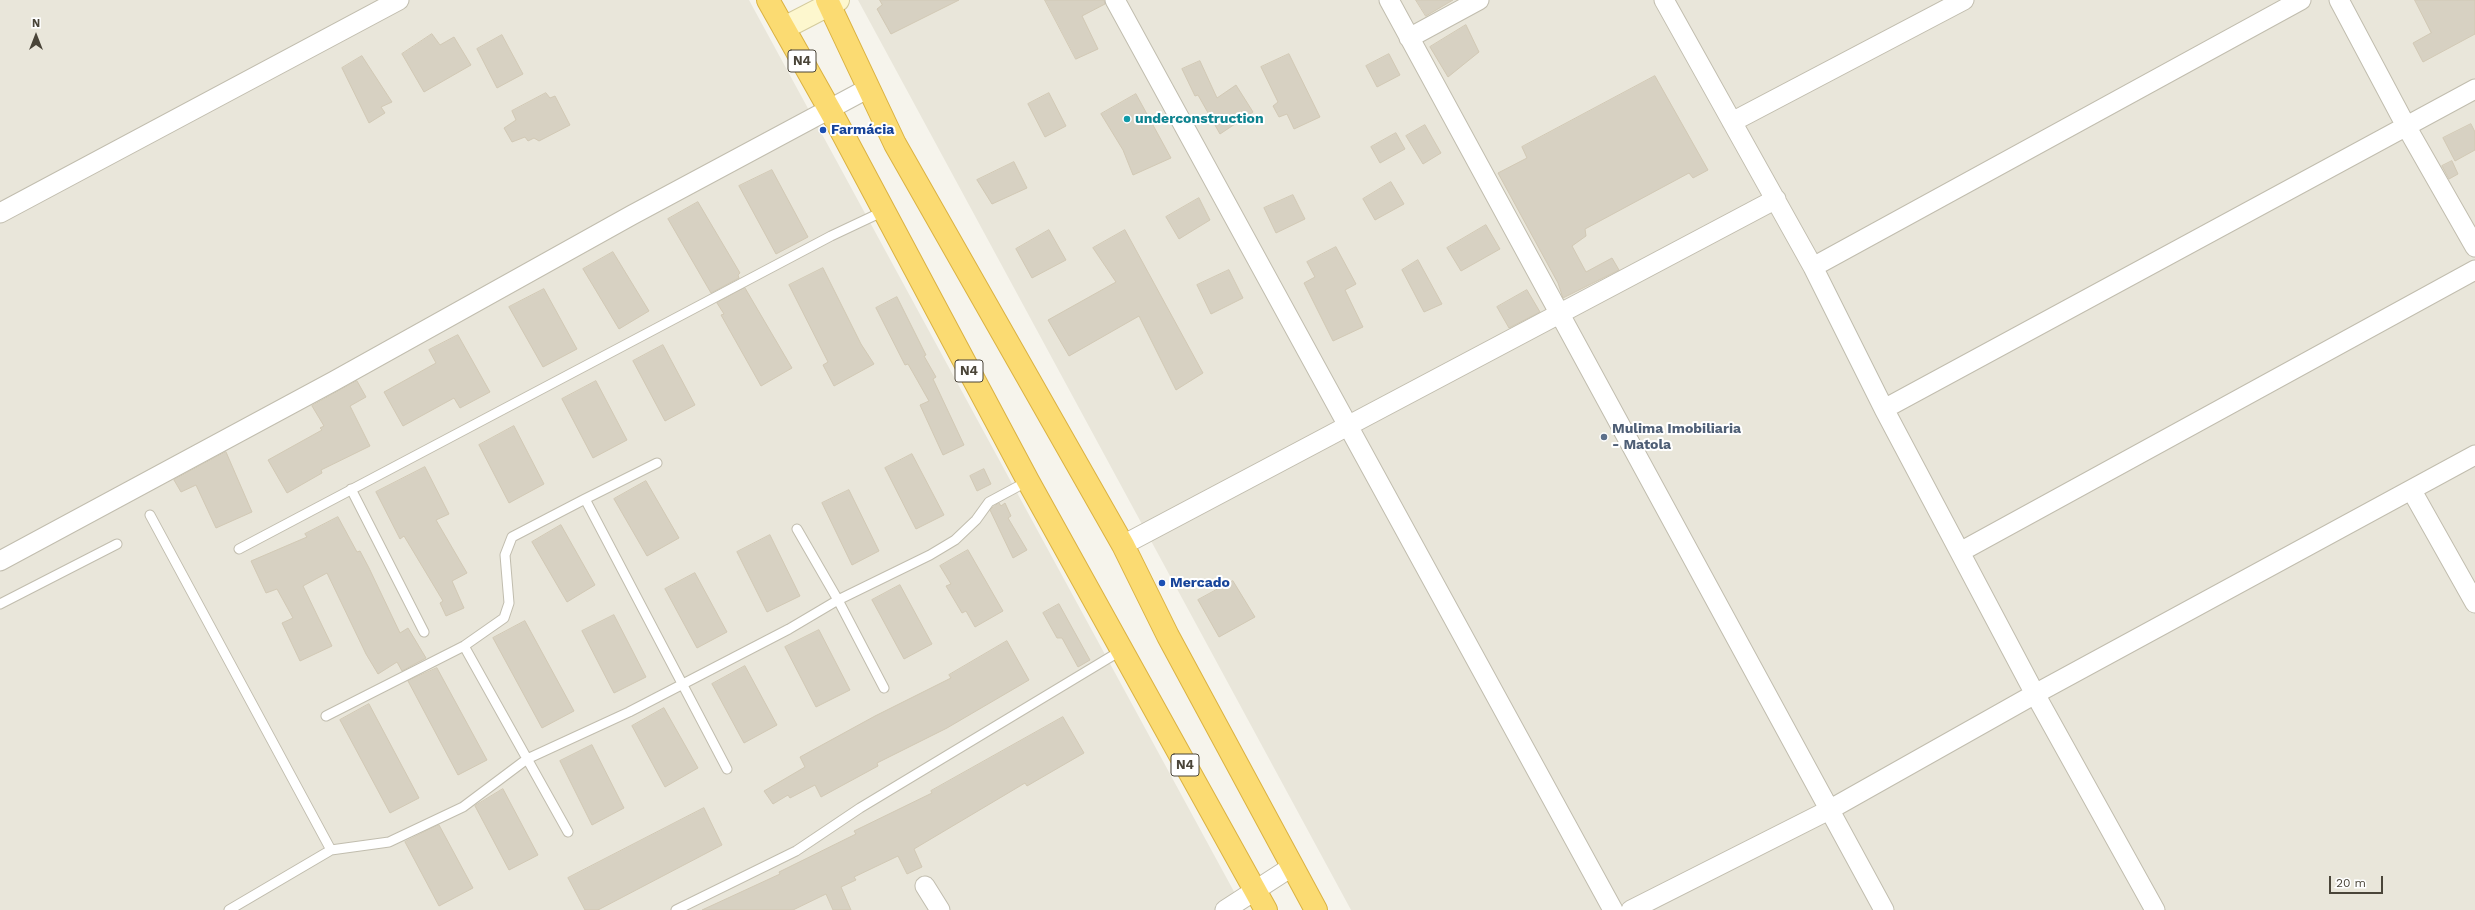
<!DOCTYPE html>
<meta charset="utf-8">
<style>
body{margin:0}
#map{position:relative;width:2475px;height:910px;overflow:hidden;background:#f6f4ec;font-family:"Work Sans",sans-serif}
canvas{display:block}
.north{position:absolute;left:16px;top:16px;width:40px;height:40px;-webkit-text-stroke:3px #fff;paint-order:stroke;rotate:0deg;font-size:11px;font-weight:700;line-height:16px;text-align:center;color:#4a4539}
.north::after{content:'';display:block;margin:auto;width:14px;height:18px;background:#4a4539;clip-path:polygon(50% 0,100% 100%,50% 72%,0 100%)}
.scale{position:absolute;left:2329px;top:876px;width:54px;height:18px;box-sizing:border-box;border:2px solid #4a4539;border-top:0;padding-left:5px;font-size:12px;line-height:14px;white-space:nowrap;color:#4a4539;-webkit-text-stroke:3px #fff;paint-order:stroke}
</style>
<div id="map">
<canvas width="2475" height="910"></canvas>
<div class="north">N</div>
<div class="scale">20 m</div>
</div>
<script>
const c = document.querySelector('canvas').getContext('2d');
c.lineJoin = 'round';
function fill(path, color) {
  c.fillStyle = color;
  c.fill(path, 'evenodd');
}
function trace(path, color, width, dash) {
  c.strokeStyle = color;
  c.lineWidth = width;
  c.lineCap = dash ? 'butt' : 'round';
  c.setLineDash(dash || []);
  c.stroke(path);
}
function label(font, color, halo, rows, align = 'center') {
  c.font = font + ' "Work Sans",sans-serif';
  c.lineWidth = 4;
  c.setLineDash([]);
  c.textBaseline = 'middle';
  c.strokeStyle = halo;
  c.fillStyle = color;
  for (const [text, x, y, turn = 0] of rows) {
    c.save();
    c.translate(x, y);
    c.rotate((+turn || 0) * Math.PI / 180);
    c.textAlign = isNaN(turn) ? turn : align;
    if (halo) c.strokeText(text, 0, 0);
    c.fillText(text, 0, 0);
    c.restore();
  }
}
const residential = new Path2D(`
 M0,0H749L1244,910H0Z
 M858,0H2475V910H1351Z`);
const building = new Path2D(`
 M880,0H959L891,34L877,9L882,5Z
 M1045,0H1104L1105,4L1082,16L1098,49L1076,59Z
 M1416,0H1453L1426,16Z
 M2415,0H2475V34L2423,62L2413,43L2431,33Z
 M1466,25L1479,52L1448,77L1430,47Z
 M432,34L440,45L454,37L471,65L424,92L402,54Z
 M502,35L523,74L497,88L477,49Z
 M1289,54L1320,117L1294,129L1287,114L1279,117L1273,106L1278,102L1261,67Z
 M1389,54L1400,75L1377,87L1366,66Z
 M362,56L392,102L381,107L385,113L369,123L342,68Z
 M1200,61L1217,98L1236,85L1253,112L1220,134L1198,95L1195,96L1182,69Z
 M1655,76L1708,170L1693,178L1689,173L1585,229L1586,236L1572,246L1586,272L1612,258L1619,270L1563,298L1558,283L1498,173L1527,158L1522,147Z
 M546,93L550,98L555,96L570,125L539,141L534,138L528,141L525,137L512,142L504,128L516,120L512,111Z
 M1049,93L1066,126L1045,137L1028,104Z
 M1136,94L1171,158L1133,175L1123,150L1101,114Z
 M2471,124L2475,132V150L2455,161L2443,138Z
 M1425,125L1441,153L1423,164L1406,136Z
 M1396,133L1405,149L1380,163L1371,147Z
 M2452,161L2458,174L2449,179L2442,166Z
 M1014,162L1027,188L992,204L977,180Z
 M772,170L808,237L776,254L739,186Z
 M1391,182L1404,204L1375,220L1363,199Z
 M1293,195L1305,219L1276,233L1264,208Z
 M1199,198L1210,220L1179,239L1166,217Z
 M698,202L740,273L738,275L739,278L711,293L668,219Z
 M1486,225L1500,249L1461,271L1447,248Z
 M1049,230L1066,260L1032,278L1016,249Z
 M1125,230L1203,373L1176,390L1139,316L1069,356L1048,320L1116,282L1093,248Z
 M1336,247L1356,284L1345,290L1363,327L1333,341L1304,283L1315,277L1307,262Z
 M613,252L649,311L619,329L583,269Z
 M1418,260L1442,304L1424,312L1402,270Z
 M823,268L861,344L874,364L834,386L823,365L828,362L789,285Z
 M1229,270L1243,298L1211,314L1197,285Z
 M745,288L792,368L761,386L721,315L724,314L717,303Z
 M544,289L577,349L543,367L509,307Z
 M1527,290L1540,312L1509,328L1497,307Z
 M897,297L926,355L924,356L936,377L933,379L964,445L943,455L920,405L929,401L908,364L905,365L876,308Z
 M458,335L490,392L460,408L454,398L403,426L384,392L436,363L429,350Z
 M663,345L695,405L665,421L633,361Z
 M357,381L366,397L350,406L370,446L321,470L322,473L287,493L268,460L322,430L320,428L324,426L312,406Z
 M596,381L627,440L593,458L562,399Z
 M514,426L544,484L509,503L479,445Z
 M226,452L252,512L216,528L196,485L181,492L174,480Z
 M912,454L944,515L916,529L885,468Z
 M425,467L449,514L436,520L467,573L452,581L464,608L446,616L440,603L443,601L404,536L400,539L376,492Z
 M984,469L991,484L977,491L970,476Z
 M646,481L679,538L647,556L614,499Z
 M849,490L879,551L852,565L822,503Z
 M999,503L1001,506L1005,503L1011,516L1008,518L1027,550L1013,558L990,510Z
 M338,517L357,552L360,551L369,568L400,633L408,628L426,658L402,671L397,662L378,674L366,654L327,573L303,586L332,646L300,661L282,623L293,618L277,589L266,593L251,561L307,537L305,534Z
 M561,525L595,585L567,602L532,542Z
 M770,535L800,596L767,612L737,552Z
 M968,550L1003,611L975,627L966,611L962,613L946,586L951,584L940,566Z
 M695,573L727,632L697,648L665,589Z
 M1233,581L1255,617L1219,637L1198,600Z
 M900,585L932,644L904,659L872,600Z
 M1059,604L1090,660L1078,667L1062,638H1057L1043,613Z
 M614,615L646,677L614,693L582,631Z
 M525,621L574,711L542,728L493,638Z
 M819,630L850,690L816,707L785,647Z
 M1007,641L1029,680L947,728L877,763L878,766L821,797L815,785L790,798L788,795L773,804L764,791L805,767L800,757L875,716L951,678L949,675Z
 M745,666L777,725L744,743L712,684Z
 M437,668L487,760L458,775L408,681Z
 M369,704L419,798L390,813L340,720Z
 M664,708L698,768L665,787L632,726Z
 M1063,717L1084,753L1027,786L1025,783L914,849L922,867L907,874L898,856L854,877L856,880L841,887L851,910H833L826,894L793,910H702L780,874L779,872L856,834L854,831L932,793L931,791Z
 M592,745L624,808L592,825L560,761Z
 M503,789L538,855L509,870L475,806Z
 M704,808L722,845L598,910H585L568,878Z
 M439,825L473,888L439,906L405,842Z`);
const lane = new Path2D(`
 M351,489L424,632
 M585,499L657,463
 M150,515L331,850
 M797,529L838,600L884,688
 M239,549L831,236L884,211
 M0,604L117,544
 M464,646L568,832
 M326,716L464,646L504,618L509,603L505,555L512,537L585,499L727,769
 M229,910L331,850L389,842L463,807L527,759L629,712L789,629L838,600L930,555L955,540L976,520L989,502L1028,481
 M676,910L796,851L860,808L1122,650`);
const street = new Path2D(`
 M1115,0L1613,910
 M1389,0L1884,910
 M1664,0L1813,267L1884,409L2035,694L2155,910
 M2339,0L2406,126L2475,247
 M1409,38L1479,0
 M1732,122L1964,0
 M0,213L399,0
 M1813,267L2301,0
 M1884,409L2475,89
 M2412,491L2475,603
 M1123,545L1776,199
 M1960,552L2475,270
 M0,561L334,381L632,215L867,89
 M925,886L940,910
 M1225,910L1293,866
 M1631,910L1829,810L2035,694L2475,455`);
const secondary = new Path2D(`
 M784,28L838,0`);
const highway = new Path2D(`
 M768,0L836,121L1028,481L1266,910
 M827,0L895,144L1123,545L1168,636L1316,910`);
const markers = [
 [1127,119,4,"#0f9aa8"],
 [823,130,4,"#1a4fb4"],
 [1604,437,4,"#5c6f8a"],
 [1162,583,4,"#1a4fb4"]
];
const shields = [
 [802,61,28],
 [969,371,28],
 [1185,765,28]
];
const shieldNames = [
 ["N4",802,61],
 ["N4",969,371],
 ["N4",1185,765]
];
const cultureNames = [
 ["underconstruction",1135,119]
];
const transitNames = [
 ["Farmácia",831,130],
 ["Mercado",1170,583]
];
const serviceNames = [
 ["Mulima Imobiliaria",1612,429],
 ["- Matola",1612,445]
];
fill(residential, '#e9e6da');
fill(building, '#d7d1c2');
trace(building, '#d2c9b5', 1);
trace(lane, '#c1bdae', 11);
trace(street, '#c1bdae', 21);
trace(secondary, '#d4cb9d', 24);
trace(highway, '#dbb241', 24);
trace(lane, '#fff', 9);
trace(street, '#fff', 19);
trace(secondary, '#fdf7ce', 22);
trace(highway, '#fbdb72', 22);
for (const [x, y, r, color] of markers) {
  const dot = new Path2D();
  dot.arc(x, y, r, 0, 2 * Math.PI);
  c.fillStyle = color;
  c.fill(dot);
  trace(dot, '#fff', 1.5);
}
for (const [x, y, w] of shields) {
  const box = new Path2D();
  box.roundRect(x - w / 2, y - 11, w, 22, 3);
  c.fillStyle = '#fff';
  c.fill(box);
  trace(box, '#4a4539', 1);
}
label('bold 13px', '#4a4539', null, shieldNames);
label('bold 14px', '#0d838f', '#fff', cultureNames, 'left');
label('bold 14px', '#164399', '#fff', transitNames, 'left');
label('bold 14px', '#4e5e75', '#fff', serviceNames, 'left');
</script>
